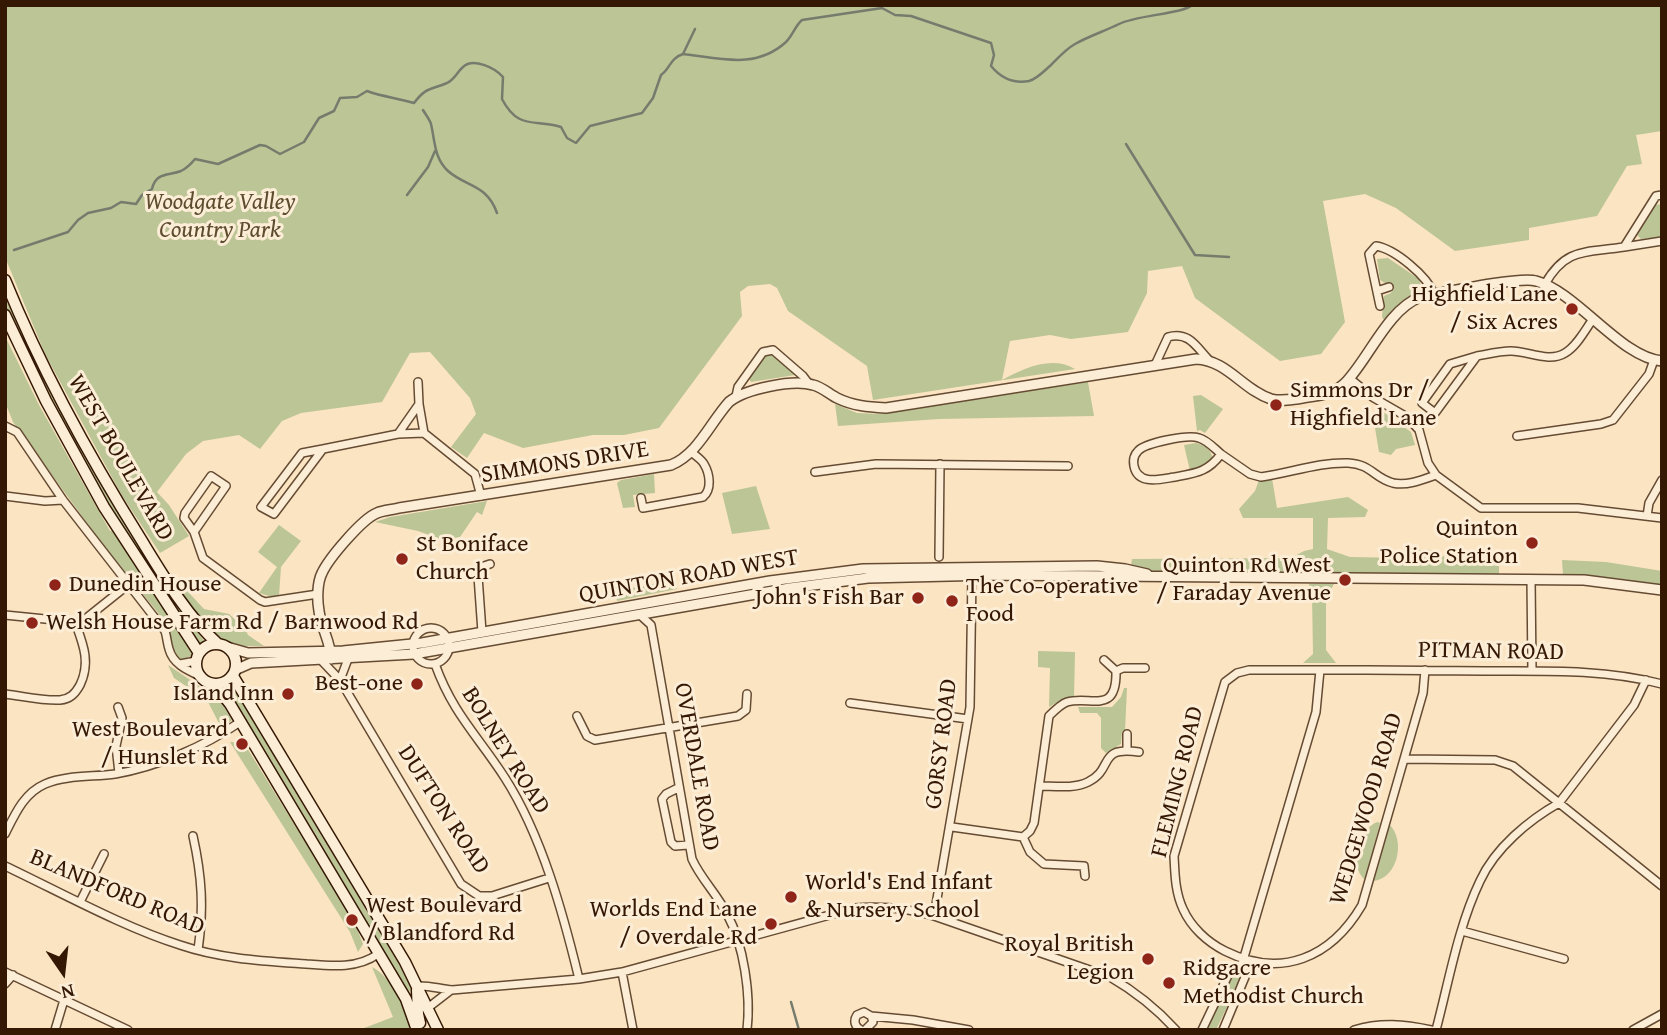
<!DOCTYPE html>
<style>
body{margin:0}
#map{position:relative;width:1667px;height:1035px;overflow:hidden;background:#fbe4c2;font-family:"Gentium Book Plus",serif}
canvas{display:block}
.frame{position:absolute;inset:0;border:7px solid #351803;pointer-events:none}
.north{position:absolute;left:28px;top:937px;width:70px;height:70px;-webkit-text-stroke:5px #fcedd7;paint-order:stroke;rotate:166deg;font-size:19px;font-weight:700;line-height:28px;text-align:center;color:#351803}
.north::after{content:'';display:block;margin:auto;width:24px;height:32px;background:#351803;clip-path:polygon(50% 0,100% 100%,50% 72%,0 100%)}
</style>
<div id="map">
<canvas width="1667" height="1035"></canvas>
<div class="frame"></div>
<div class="north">N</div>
</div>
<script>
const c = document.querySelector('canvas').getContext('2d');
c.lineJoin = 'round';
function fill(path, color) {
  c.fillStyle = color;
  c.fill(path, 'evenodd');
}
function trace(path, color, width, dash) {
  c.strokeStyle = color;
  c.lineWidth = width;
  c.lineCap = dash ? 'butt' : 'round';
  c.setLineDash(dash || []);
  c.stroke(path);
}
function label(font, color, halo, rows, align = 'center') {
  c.font = font + ' "Gentium Book Plus",serif';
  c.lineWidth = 6;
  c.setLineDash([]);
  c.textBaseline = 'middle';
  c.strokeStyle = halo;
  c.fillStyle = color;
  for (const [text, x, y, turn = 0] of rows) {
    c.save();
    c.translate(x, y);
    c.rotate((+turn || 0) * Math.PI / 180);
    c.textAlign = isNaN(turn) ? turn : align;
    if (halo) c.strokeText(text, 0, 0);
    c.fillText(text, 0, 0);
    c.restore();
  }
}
const green = new Path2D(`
 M5,5H1662V131L1636,135L1642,164L1627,166L1597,216L1529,228V240L1455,251L1396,208L1365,194L1323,201L1345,322L1321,354L1280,361L1195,298L1182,266L1148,271L1147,293L1128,332L1071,339L1050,335L1010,341L1002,380C1023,369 1051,355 1075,369L873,400L867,366L788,311L777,288L770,284L748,286L740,292L742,316L659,428L624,435H593L523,448L484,433L467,458L451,447L476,414L470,398L430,352L410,353L382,402L301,413L282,421L260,449L239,435L203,441L186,454L157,492L169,505L189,536L160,553L122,496L45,354L5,257Z
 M1662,204V237L1641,239L1636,234L1655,205Z
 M1388,258L1419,279L1423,291L1400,304L1386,323L1382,317L1384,296L1391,293L1393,288L1380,280L1377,259Z
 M5,291L55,400L92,468L135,539L205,642L200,646L127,538L66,432L18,336L5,305Z
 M5,336L39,405L110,531L113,530L192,651L191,656L179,661L175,656L169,631L158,613L98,538L13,422L5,402Z
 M772,354L791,367L795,375L751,382L749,379L766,355Z
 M1088,382L1094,416L939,419L838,426L835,404L857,413L881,414Z
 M1201,395L1223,409L1205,433L1200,430L1197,431L1193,396Z
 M1382,411L1411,432L1415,445L1396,449L1391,455L1379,452L1374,422Z
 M1196,443C1206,445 1211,450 1213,459L1198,470L1190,471L1184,445Z
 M654,474L655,493L633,495L635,507L623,508L617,483L621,480Z
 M1272,478L1277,508L1348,497L1368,510L1365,517L1328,518L1327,549L1350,557L1404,558L1413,551L1427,549L1437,552L1446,558L1499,559V575L1172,573L1143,571L1131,566L1132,559L1291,558L1304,551L1313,549V518H1243L1239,509L1255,491L1259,480Z
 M756,486L770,529L732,534L722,493Z
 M487,501L482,515L477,512L460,537L443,540L418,531L375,522L390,517Z
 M279,525L301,541L281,567L279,596H269L259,593L277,567L258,552Z
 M1562,560L1606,562L1662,571V587L1623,579L1563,575Z
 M675,580L677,589L617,601L615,591Z
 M178,581L204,609L229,614L244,627L248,635L264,646C251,646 238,647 226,642C207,635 187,601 175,585Z
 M1309,584H1334L1326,598V650L1336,663H1303L1313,654L1312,595L1309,592Z
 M1038,651L1075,652L1074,696L1063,699L1049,707L1050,668L1038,667Z
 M168,665L220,700L232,720L222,729L207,700L174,678Z
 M231,684L412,986L408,995L223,688Z
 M1124,688H1127L1125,731L1122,732L1121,744L1106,753L1101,748V718L1097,713H1080L1078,707H1112L1121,697Z
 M230,742L244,743L333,887L356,926L363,944L358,952L350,932Z
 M1377,822L1380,823L1365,880C1348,864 1356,832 1377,822Z
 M1389,824C1406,840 1398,878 1374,881L1372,877Z
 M372,967C393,978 405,1008 412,1030H359L393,1017Z
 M1238,967L1242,969V975L1216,1030L1205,1029L1235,970Z`);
const stream = new Path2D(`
 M683,54L695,29
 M423,110C426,115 430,120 431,124C435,141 434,158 448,171C466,187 487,184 497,213
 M1126,144L1195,255L1229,257
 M407,195L428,167L435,151
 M14,250L68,232L78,220L88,213L111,208L121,202L136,204L142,195L152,189C156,172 168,176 181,171C187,168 191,164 195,159L218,164L260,145L266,146L280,154L304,142L319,118L334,111L340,98L357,97L367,91C383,97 398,98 414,103C426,87 430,90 447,83C455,79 457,72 463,67C473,57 495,68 503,77L502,99C518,130 534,119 561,127L567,138L576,143L590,126L642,113L653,98L661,75C670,69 670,58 683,54C720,58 755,70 786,42C793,35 795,26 802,20L882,8L895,15L911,16L991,43L994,55L991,66C1001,78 1013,84 1029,81C1037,79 1044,71 1051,65C1058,58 1066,49 1075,44C1089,36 1105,31 1119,24C1137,15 1182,14 1192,5
 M791,1002L799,1030`);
const minor = new Path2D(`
 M1624,247L1662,241
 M1545,284C1566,247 1586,253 1624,247L1656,196L1662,195
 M1377,291L1389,287
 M1380,306L1369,254L1376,246C1395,249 1427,276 1434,294
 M1477,356L1450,364L1422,403L1435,413L1477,356C1488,354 1500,351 1511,351C1528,351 1549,363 1565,353C1577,346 1585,330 1593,319
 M1155,365L1168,337C1188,331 1196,346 1208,359
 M1349,378L1374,398L1407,417L1419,430L1428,463L1436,475L1481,508H1578L1662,518
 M418,382L419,404
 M736,396L738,387L763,352L773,350L803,376L809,384
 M5,426L17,432L63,500L165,631C167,637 167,643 169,649C173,664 187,670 200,676
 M398,434L419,404L424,433
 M1517,436L1601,424L1613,420L1649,374L1654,360
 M323,449L302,453L261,507L274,514L323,449L398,434L424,433L475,474L481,496
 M1221,454C1214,448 1207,440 1199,438C1188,434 1145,443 1138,451C1134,455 1133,461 1134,466C1138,486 1161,479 1175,477C1196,473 1208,472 1221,454L1250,474L1261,477C1290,473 1319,462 1348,463C1371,464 1374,478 1393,483C1407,486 1422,480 1436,475
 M815,472L876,464L1068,466
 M5,496L45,501L63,500
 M641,498L643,508L703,497C712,490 710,474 704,464C702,460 695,455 691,452
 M1647,516L1649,503L1662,480
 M194,532L184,518L185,513L211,476L226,486L194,532L203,558L260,600L265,602L318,594
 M939,557L940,464
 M1531,579L1532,671
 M639,614L651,625L692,859C701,879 717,894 727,914C744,945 751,995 747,1030
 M5,615L75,622L84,620L129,584
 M413 646a18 18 0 1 1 36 0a18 18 0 1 1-36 0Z
 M482,632L478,576L481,567L490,564
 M321,660L340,680L461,884L479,896H492L549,878
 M180,664L196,661
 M435,664C453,714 478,736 505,778C542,836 563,913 579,979
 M1425,670L1423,693L1362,905C1331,958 1281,979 1225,951C1207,942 1191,927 1183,909C1175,892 1175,874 1174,856L1225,682L1237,673L1249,670C1328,670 1406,670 1485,671C1544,671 1605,669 1662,684
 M1116,671L1123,668H1145
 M340,680L348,659
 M5,694C23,696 42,701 60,700C70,699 75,694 80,685C91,662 83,644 75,622
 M850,703L968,719
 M118,707L122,718L116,746L119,773
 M577,716L587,736L595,740L738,716L746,710L747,694
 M1127,750V734
 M1405,759L1495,760L1513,766L1559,803L1634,705L1646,680
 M1039,786C1054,786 1074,789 1088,782C1115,769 1096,746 1139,752
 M678,788L666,794L662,799L671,842L675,846L688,845
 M952,827L1023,837L1030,831L1034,823L1049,716C1053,712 1061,704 1067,702C1090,695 1117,716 1116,671L1104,660
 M5,834C15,814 24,793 45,784C66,775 93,777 115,774C157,767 205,746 240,722
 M193,836C202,877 204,908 198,950
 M1023,837L1030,852L1044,864L1084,866L1085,876
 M5,866C60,892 123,927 180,945C221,959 264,961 306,964C331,966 357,969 378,954
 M80,902L104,854
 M934,916L970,707L972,575
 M1462,931L1564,959
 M5,972L128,1030
 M622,972L633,1030
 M5,984L13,975
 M417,986C429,985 440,989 452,990L579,979L622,972L855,908C883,906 907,908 934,916L1110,977C1136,992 1156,1008 1176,1030
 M429,1007L451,990
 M871,1016L913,1020L969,1030
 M55,1030L64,1000
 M861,1030C855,1027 853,1021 857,1015L864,1012L871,1016L873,1022L865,1030
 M1202,1030L1231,969L1242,964
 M1223,1030L1245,977L1242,964L1316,712L1320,670
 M1354,1030C1381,1022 1404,1024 1431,1030
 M1436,1030C1449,981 1458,927 1480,881C1495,848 1529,820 1559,803L1662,886
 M1633,1030L1662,1014`);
const tertiary = new Path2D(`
 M227,647L248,653L343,651L422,643L770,581L863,569L1097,566L1125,569L1147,574
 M331,659C331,642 321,628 319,611C317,600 317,583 322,573C329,558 362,519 377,513C384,510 392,510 399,508L671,465C698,454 710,423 729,402C745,389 793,379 813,385C822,387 829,394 837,398C853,406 869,407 886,408L1196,359C1227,360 1243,390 1271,399C1283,402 1296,399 1308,397C1323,395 1336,393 1347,381C1370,356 1388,310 1420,297C1442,293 1520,276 1536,281C1577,292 1621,358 1662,361
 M235,670L251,663L414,654L790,588L868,578L991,575L1584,580L1662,590`);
const secondary = new Path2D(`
 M5,280C42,371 90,458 142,541C164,577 187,616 218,644
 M5,315L46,401L104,507L199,653
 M196 664a20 20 0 1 1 40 0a20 20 0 1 1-40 0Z
 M233,676L405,962L438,1030
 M215,685L230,704L406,999L417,1030
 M417,990L418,1014L420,1023`);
const markers = [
 [1572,309,7,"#8f2418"],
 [1276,405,7,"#8f2418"],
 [1532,543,7,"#8f2418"],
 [402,559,7,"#8f2418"],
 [1345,580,7,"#8f2418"],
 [55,585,7,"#8f2418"],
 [918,598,7,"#8f2418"],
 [952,601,7,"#8f2418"],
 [32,623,7,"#8f2418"],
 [417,684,7,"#8f2418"],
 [288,694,7,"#8f2418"],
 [242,744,7,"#8f2418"],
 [791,897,7,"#8f2418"],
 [352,920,7,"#8f2418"],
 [771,924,7,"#8f2418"],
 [1148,959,7,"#8f2418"],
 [1169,983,7,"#8f2418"]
];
const parkNames = [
 ["Woodgate Valley",220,203],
 ["Country Park",220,231]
];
const poiNames = [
 ["Highfield Lane",1558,295],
 ["/ Six Acres",1558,323],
 ["Simmons Dr /",1290,391,"left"],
 ["Highfield Lane",1290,419,"left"],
 ["Quinton",1518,529],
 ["Police Station",1518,557],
 ["St Boniface",416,545,"left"],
 ["Church",416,573,"left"],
 ["Quinton Rd West",1331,566],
 ["/ Faraday Avenue",1331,594],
 ["Dunedin House",69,585,"left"],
 ["The Co-operative",966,587,"left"],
 ["Food",966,615,"left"],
 ["John's Fish Bar",904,598],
 ["Welsh House Farm Rd / Barnwood Rd",46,623,"left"],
 ["Best-one",403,684],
 ["Island Inn",274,694],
 ["West Boulevard",228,730],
 ["/ Hunslet Rd",228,758],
 ["World's End Infant",805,883,"left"],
 ["& Nursery School",805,911,"left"],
 ["West Boulevard",366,906,"left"],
 ["/ Blandford Rd",366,934,"left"],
 ["Worlds End Lane",757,910],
 ["/ Overdale Rd",757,938],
 ["Royal British",1134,945],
 ["Legion",1134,973],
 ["Ridgacre",1183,969,"left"],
 ["Methodist Church",1183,997,"left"]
];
const streetNames = [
 ["WEST BOULEVARD",120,458,60],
 ["SIMMONS DRIVE",565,463,-9],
 ["QUINTON ROAD WEST",689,577,-10],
 ["PITMAN ROAD",1491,652,1],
 ["GORSY ROAD",942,744,-83],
 ["BOLNEY ROAD",505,751,58],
 ["OVERDALE ROAD",696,767,80],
 ["FLEMING ROAD",1178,782,-76],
 ["WEDGEWOOD ROAD",1367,809,-73],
 ["DUFTON ROAD",443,810,57],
 ["BLANDFORD ROAD",117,893,23]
];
fill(green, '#bcc595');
trace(stream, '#757c6d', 2.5);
trace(minor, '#664b33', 10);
trace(tertiary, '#664b33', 12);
trace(secondary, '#351803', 13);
trace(minor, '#fcedd7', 7);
trace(tertiary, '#fcedd7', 9);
trace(secondary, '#fcedd7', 10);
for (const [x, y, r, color] of markers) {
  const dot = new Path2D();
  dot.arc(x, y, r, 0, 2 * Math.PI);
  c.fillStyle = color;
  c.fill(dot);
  trace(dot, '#fcedd7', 2.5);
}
label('italic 24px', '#5e4c2f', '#fcedd7', parkNames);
label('24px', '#351803', '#fcedd7', poiNames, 'right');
label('24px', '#351803', '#fcedd7', streetNames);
</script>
